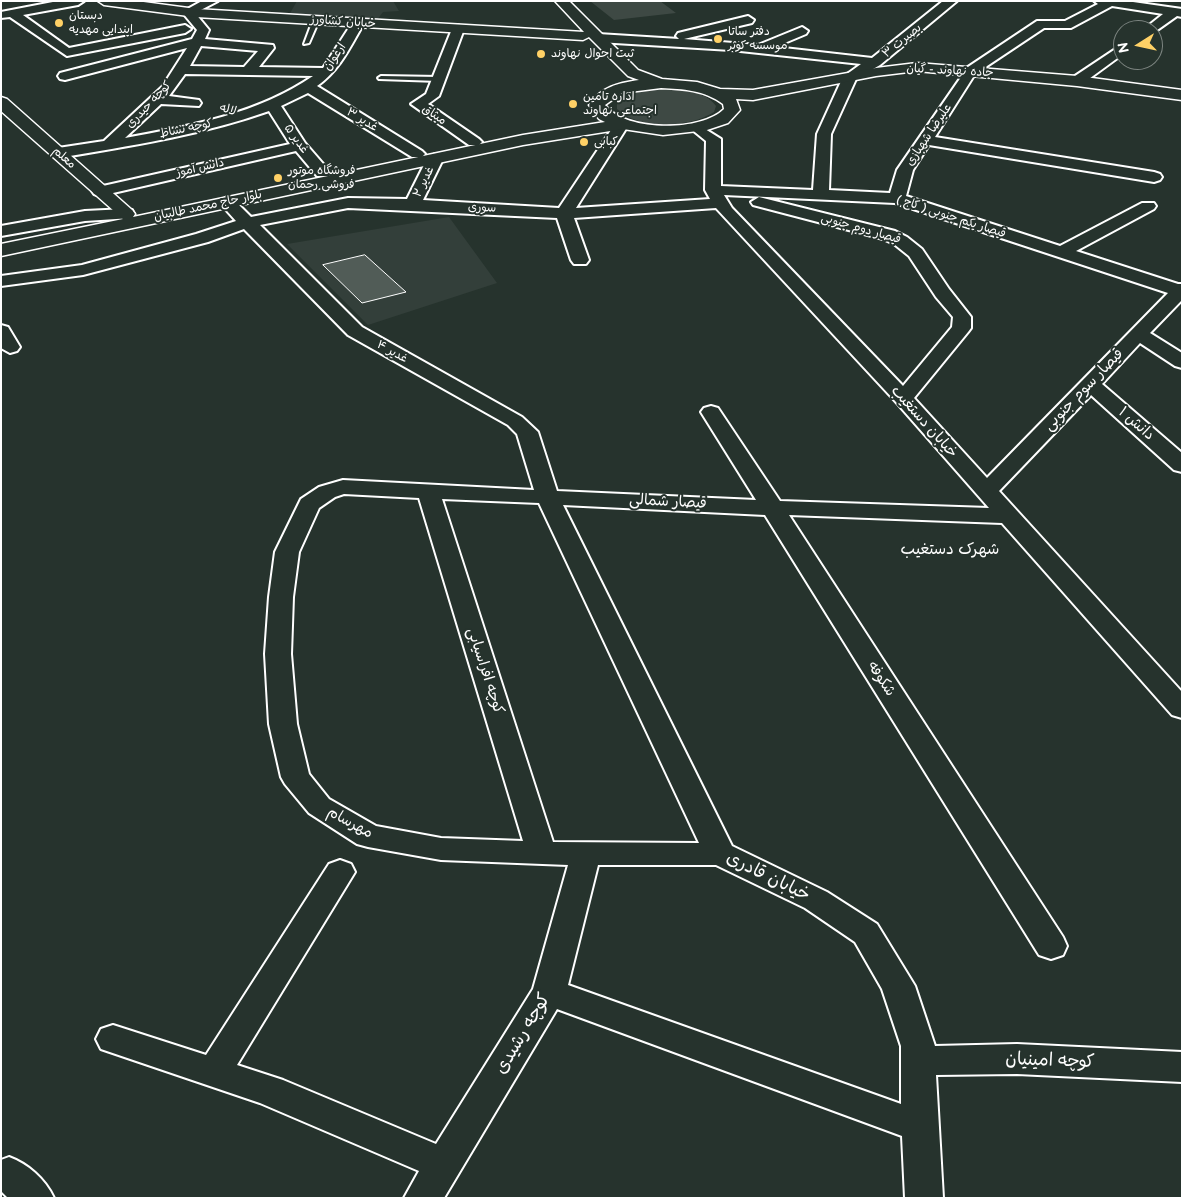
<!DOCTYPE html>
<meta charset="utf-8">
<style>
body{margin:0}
#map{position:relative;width:1183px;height:1199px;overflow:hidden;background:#26332d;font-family:"Balsamiq Sans",sans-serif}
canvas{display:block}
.frame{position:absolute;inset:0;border:2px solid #fff;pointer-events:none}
.north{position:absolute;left:1113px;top:20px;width:50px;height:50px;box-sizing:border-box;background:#26332d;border:1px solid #7d8581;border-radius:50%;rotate:260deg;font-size:14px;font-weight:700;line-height:20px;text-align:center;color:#fff}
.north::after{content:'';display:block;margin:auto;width:18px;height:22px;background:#ffd166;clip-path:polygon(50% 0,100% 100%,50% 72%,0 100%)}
</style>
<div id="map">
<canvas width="1183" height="1199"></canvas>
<div class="frame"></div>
<div class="north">N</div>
</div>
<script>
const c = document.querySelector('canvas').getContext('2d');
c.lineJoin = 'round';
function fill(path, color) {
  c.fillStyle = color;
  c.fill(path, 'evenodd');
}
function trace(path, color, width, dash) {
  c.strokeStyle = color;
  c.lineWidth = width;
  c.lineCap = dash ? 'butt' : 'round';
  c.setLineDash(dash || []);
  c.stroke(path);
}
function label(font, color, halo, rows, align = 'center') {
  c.font = font + ' "Balsamiq Sans","Playpen Sans Arabic",sans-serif';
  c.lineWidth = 4;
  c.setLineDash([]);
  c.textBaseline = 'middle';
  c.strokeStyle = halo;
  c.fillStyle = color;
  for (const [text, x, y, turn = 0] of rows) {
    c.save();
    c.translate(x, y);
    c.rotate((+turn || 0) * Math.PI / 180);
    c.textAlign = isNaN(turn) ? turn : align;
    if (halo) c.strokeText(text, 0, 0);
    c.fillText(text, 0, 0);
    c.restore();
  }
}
const built = new Path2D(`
 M297,1H393L399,11L383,12L377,20L289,15Z
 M449,217L497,283L368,325L287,244Z`);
const green = new Path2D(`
 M590,1H660L676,13L614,20Z
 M660,89C678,90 704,89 716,106L714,112C690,128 638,130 617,109V103C628,92 645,91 660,89Z`);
const building = new Path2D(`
 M365,255L406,292L362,303L323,265Z`);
const lane = new Path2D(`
 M316,18L319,20L309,43L304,44L313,20Z
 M381,76L439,77L442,79L439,81L379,79L378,78Z`);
const street = new Path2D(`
 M58,1H84L78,5L23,15L69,48L185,25L191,29L185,33L67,56L10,17L1,18V12Z
 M202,1H218L195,13L209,30L205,39L273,45L274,48L259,67L323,68L354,20H362L364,23C350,47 340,70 317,86L422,151L425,154L422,157H412L308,93L281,106L305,143L331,173L329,176H317L296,151L100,196L94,194L92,191L94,188L290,144L269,111C201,135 130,146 58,158L50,153L58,148L104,141L162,87L187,48L65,80L60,79L58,76L60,73L192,39L197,30L182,12ZM201,46L258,51L244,67L190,66ZM185,74L313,76C258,114 190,126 125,138L161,104L199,106L201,103L199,100L169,96Z
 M943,1H957L880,65L856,79L831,134L829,190L890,193L897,170L968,67L1037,21H1065L1098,4L1094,1H1126L1182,9V17L1177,16L1153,33V30H1143L1163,14L1112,6L1071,28H1044L975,74L935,137L1154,172L1160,174L1162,177L1160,180L1154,182L929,145L913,170L906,196L1060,246L1142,203H1154L1156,206L1154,209L1076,251L1178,284H1182V300L1150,333L1182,353V368L1175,366L1140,343L1102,384L1182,453V472L1174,470L1091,395L999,491L1182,692V718L1172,715L1002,523L789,515L1063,937L1067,946L1063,955L1051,959L1039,955L765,515L563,505L732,846L827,892L877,924L915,986L935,1046L1017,1044L1182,1052V1082L1017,1074L936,1075L943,1198H905L902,1136L557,1009L444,1198H404L419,1171L260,1103L101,1049L96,1039L101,1029L113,1025L206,1055L329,864L340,860L351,864L355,872L237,1065L283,1080L436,1144L533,989L568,865L441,860L368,847L357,844L309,813L285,784L281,777L269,724L265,654L269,597L275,552L301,499L319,487L343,480L534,490L517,434L508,425L348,335L244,229L208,242L83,275L1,286V276L82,265L196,234L236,221L219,202L227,197L233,199L251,217L348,198L407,199L427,159L435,154L443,159L423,200L559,208L617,121L622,120L629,124L576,208L710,199L705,190L706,141L690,128L697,124L721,139V186L813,190L817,134L843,77L861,64L731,50L598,42L592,38L598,34L679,39L676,36L678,33L748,16L754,20L752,23L684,39L758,45L802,27L808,31L806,34L775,47L872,58ZM724,195L895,203L1168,293L987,478L914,398L968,332L971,328V317L949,289L922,249L907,237L895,231L759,197L751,202L753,205L883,239L894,244L909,256L936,297L953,317L952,327L903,386L732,208ZM348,208L557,218L571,260L574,264H586L589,260L574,218L716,208L896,402L989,508L780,501L718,408L711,406L704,408L701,412L756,500L557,491L538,432L522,417L362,327L260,225ZM344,494L419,498L523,841L441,838L376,826L329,799L309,774L297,724L291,654L293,597L299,552L319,508L335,497ZM442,499L539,503L699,843L553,842ZM598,865H716L805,908L855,942L882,989L901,1046V1104L568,985Z
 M458,25L464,29L439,96L428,104L479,139L482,142L479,145H469L411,104L426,94L452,29Z
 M1123,44V54L1082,84H1072L1070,81L1072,78Z
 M126,209L132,210L134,214L132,218L85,221L1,236V226L85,211Z
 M1,325L8,327L20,347L17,351L10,353L1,348Z
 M9,1157C28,1164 45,1179 54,1198H8L1,1191V1160Z`);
const secondary = new Path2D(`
 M98,1H136L196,9L584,32L555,1H569L638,70L662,79L697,82L720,89L753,90L876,68L917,63L1077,76L1182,90V100L1077,86L917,71L876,76L753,100L736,99L740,110L728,123L707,130L663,135L623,129L523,145L1,256V244L123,219L1,111V97L7,99L132,210L135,214L133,217L523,135L605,122L599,119L589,105C601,87 618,83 639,80L628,76L589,37L583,40L196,17L104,5ZM661,88C683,89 704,90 723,104L724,109C701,132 625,132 605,105L622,93Z`);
const markers = [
 [59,23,5,"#ffd166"],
 [718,39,5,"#ffd166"],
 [541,54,5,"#ffd166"],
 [573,104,5,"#ffd166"],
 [584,142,5,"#ffd166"],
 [278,178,5,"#ffd166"]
];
const farPoinames = [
 ["دبستان",69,16],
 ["ابندایی مهدیه",69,30],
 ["دفتر ساتا",728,32],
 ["موسسه کوثر",728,46],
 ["ثبت احوال نهاوند",551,54],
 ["اداره تامین",583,97],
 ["اجتماعی نهاوند",583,111],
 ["کبابی",594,142],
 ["فروشگاه موتور",288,171],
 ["فروشی رحمان",288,185]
];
const farStreetnames = [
 ["خیابان کشاورز",343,22,4],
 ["بصیرت ۳",902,41,-39],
 ["ارغوان",335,57,-56],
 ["جاده نهاوند - گیان",950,71,3],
 ["کوچه حیدری",149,105,-46],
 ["لاله",228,110,16],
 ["میثاق",434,115,34],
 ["غدیر ۳",362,120,31],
 ["کوچه نشاط",186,129,-12],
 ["علیرضا شهبازی",929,135,-56],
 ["غدیر ۵",296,139,54],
 ["معلم",64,158,42],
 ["دانش آموز",200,168,-13],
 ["غدیر ۲",424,182,-64],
 ["بلوار حاج محمد طالبیان",208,206,-12],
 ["سوری",482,208,3],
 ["قیصار یکم جنوبی ( کاج )",951,217,18],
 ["قیصار دوم جنوبی",861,229,16],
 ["غدیر ۴",392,352,29]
];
const streetNames = [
 ["قیصار سوم جنوبی",1084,390,-46],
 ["خیابان دستغیب",924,422,48],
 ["دانش ۱",1136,424,41],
 ["قیصار شمالی",668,502,3],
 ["کوچه افراسیابی",485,671,72],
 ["شکوفه",881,679,57],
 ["مهرسام",350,823,29]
];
const neighbourhoodNames = [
 ["شهرک دستغیب",950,550]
];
const nearStreetnames = [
 ["خیابان قادری",768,877,26],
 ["کوچه رشیدی",523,1034,-59],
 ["کوچه امینیان",1050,1061,2]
];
fill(built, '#333f3a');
fill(green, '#3e4944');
fill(building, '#515c57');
trace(building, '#fff', 1);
trace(lane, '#fff', 4);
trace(street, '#fff', 4);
trace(secondary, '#fff', 3);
fill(lane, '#26332d');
fill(street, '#26332d');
fill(secondary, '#26332d');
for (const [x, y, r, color] of markers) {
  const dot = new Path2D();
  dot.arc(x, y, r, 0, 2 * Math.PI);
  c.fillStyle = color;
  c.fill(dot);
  trace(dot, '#26332d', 2);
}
label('12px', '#fff', '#26332d', farPoinames, 'left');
label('12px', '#fff', '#26332d', farStreetnames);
label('15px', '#fff', '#26332d', streetNames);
label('16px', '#fff', '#26332d', neighbourhoodNames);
label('18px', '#fff', '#26332d', nearStreetnames);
</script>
